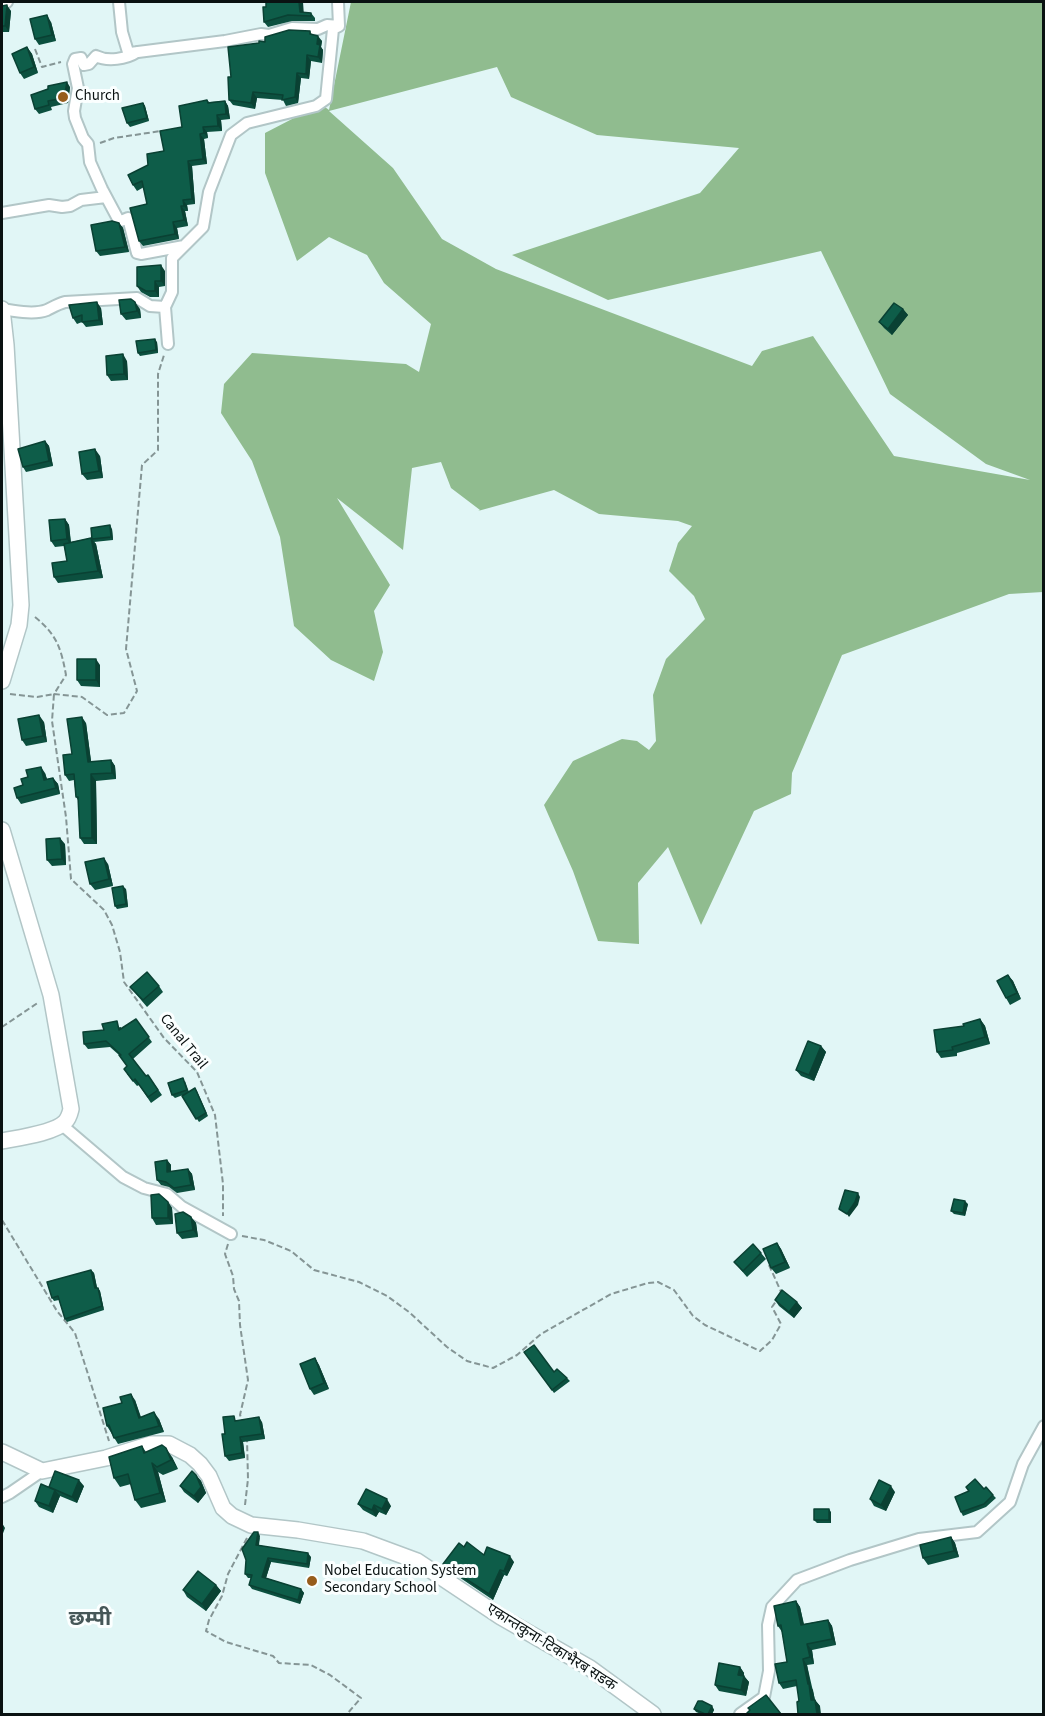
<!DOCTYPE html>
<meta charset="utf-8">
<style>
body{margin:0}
#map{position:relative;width:1045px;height:1716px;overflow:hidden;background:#e1f6f6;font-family:"Source Sans 3",sans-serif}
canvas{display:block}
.frame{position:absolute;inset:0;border:3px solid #0a1212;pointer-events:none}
</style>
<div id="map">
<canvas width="1045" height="1716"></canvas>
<div class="frame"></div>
</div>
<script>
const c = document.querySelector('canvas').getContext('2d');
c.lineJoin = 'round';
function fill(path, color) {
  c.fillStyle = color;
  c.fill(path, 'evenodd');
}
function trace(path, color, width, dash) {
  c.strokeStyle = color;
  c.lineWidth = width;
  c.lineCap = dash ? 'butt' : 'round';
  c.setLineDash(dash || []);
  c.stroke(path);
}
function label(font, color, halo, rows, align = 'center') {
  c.font = font + ' "Source Sans 3","Noto Sans Devanagari",sans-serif';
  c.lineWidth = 6;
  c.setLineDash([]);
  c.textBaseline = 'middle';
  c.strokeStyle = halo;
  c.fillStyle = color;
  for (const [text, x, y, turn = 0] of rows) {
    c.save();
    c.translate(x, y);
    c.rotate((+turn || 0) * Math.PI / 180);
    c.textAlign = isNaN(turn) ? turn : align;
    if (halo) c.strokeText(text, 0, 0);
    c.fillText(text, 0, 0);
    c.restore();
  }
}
const forest = new Path2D(`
 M351,2H1043V592L1009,594L842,655L792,773L791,794L754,811L701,925L668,847L638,883L639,944L598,941L573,871L544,805L573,761L622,739L637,741L649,750L656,741L653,695L666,659L705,619L694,596L669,571L678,543L692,526L678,521L599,514L554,490L478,511L480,510L451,488L441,462L412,468L403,550L337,498L390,585L374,611L383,652L374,681L331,660L294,626L280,537L252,461L221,413L224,384L252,353L406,364L419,372L431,324L384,283L367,255L329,237L297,261L265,173V133L321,104L329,110ZM497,67L511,97L597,135L739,148L700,193L512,255L608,300L821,251L890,394L986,464L1030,480L894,456L813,336L762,351L752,366L496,269L442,239L393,168L329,111Z`);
const path = new Path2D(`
 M35,49L42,67L61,62
 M100,143L114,138L161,131
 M35,617C57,635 61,648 66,675L54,694L82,697L107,715L124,713L137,691L126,649L142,465L158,450V374L164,355
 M10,694L37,697L54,694L52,721L66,817L71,879L104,910L112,925L120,952L124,982L164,1038L197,1072L215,1115L223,1184V1216
 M2,1027L39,1002
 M2,1220L57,1311L75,1333L109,1441
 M242,1236L264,1240L291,1251L314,1270L359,1282L387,1296L409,1312L447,1347L467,1361L493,1368L517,1355L541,1334L611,1294L648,1283L658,1282L674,1290L693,1316L705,1325L760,1351L772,1340L781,1324L772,1307L777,1300
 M228,1244L225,1254L233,1276L234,1289L239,1301L240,1325L248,1380L240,1415L243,1422
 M769,1265L782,1294
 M245,1505L248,1479L247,1439
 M247,1538L228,1574L222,1596L209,1620L206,1631L226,1642L273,1656L279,1663L311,1665L330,1675L361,1698L347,1714`);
const minor = new Path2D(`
 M119,2L122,32L128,52L130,53L225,41L261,34L269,35L292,28L318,29L327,25L339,26
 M2,5L7,2
 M137,52C126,59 108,62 96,56L89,64L84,65L81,58L75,59L73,64L78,88L74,111L75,118L83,138L88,144L90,162L102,189L118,219L121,221L128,218L137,253L141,254L184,246
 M2,213L49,205L62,207L70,206L81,200L106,197
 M2,309C15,311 34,315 47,310C53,307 58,304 65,302L137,298L150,306L165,307
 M168,344L165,307L172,292V258L203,227L209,192L231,135L247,123L316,106L326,99L333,29L339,26L338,2
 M62,1125L123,1177L144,1188L167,1194L182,1207L231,1234
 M2,1497L10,1493L42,1471
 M740,1714L764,1697L769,1671L768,1625L772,1607L797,1580L850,1560L919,1539L977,1532L1010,1502L1023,1464L1044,1426`);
const secondary = new Path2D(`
 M2,309L6,345L21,605L19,625L2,681
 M2,830L51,995L71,1109C70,1113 69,1118 65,1122C55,1133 17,1138 2,1141
 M2,1452L42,1471L106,1458L151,1444H169L190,1455L200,1464L209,1476L223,1508L232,1516L251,1525L298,1530L363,1541L417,1561L501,1617L590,1668L653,1714`);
const wall = new Path2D(`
 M2,6L11,11L9,32H2Z
 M263,7L311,13L315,18V21H292L268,27L264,22Z
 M51,22L56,41L39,45L35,39Z
 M310,31L312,35L322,41L321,47L323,50L322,63L311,61L309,79L301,78L298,103L286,106L283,100L257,98L255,109L233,105L229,100L231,77L265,42Z
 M27,47L32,54L38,73L24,79L20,73Z
 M70,87L68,103L51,107L52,110L39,114L35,109Z
 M207,100L209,102L225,101L228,106L230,119L221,120L222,131L207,132L208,138L204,139L207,164L192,166L195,204L187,205L188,211H185L188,226L177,228L179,239L143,246L139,241L147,204L144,187L137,191L133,185L148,165L164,151L182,127Z
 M143,103L145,106L149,121L130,127L127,123Z
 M119,223L123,228L129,252L100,256L96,251Z
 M165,271V286L159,287V297H150L141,292L137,286Z
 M101,308L103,325L86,327L82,322L77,324L73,318Z
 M140,309L141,318L126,320L121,314Z
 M903,309L908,315L892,335L884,328L879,322Z
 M157,342L158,353L140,356L138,353Z
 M127,361L128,380L111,381L107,375Z
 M45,441L49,446L53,466L26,472L23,467Z
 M100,456L103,478L87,480L82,474Z
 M65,519L69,525L71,542L91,538L112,529L113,540L94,542L96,544L103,578L58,583L54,577L67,561L64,546L55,547L51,541Z
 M100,665V687L81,686L77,680Z
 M44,722L47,742L26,746L22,740Z
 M86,723L91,762L111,760L115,766L116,779L96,781L97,844H84L80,838L78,800L76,797L74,780L69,781L65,775L72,754Z
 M45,773L47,779L53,778L58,784L60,794L21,804L17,798L23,785Z
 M65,844L66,865L52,866L47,860Z
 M108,864L113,886L95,890L90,884Z
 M126,889L128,907L117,909L115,906Z
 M1008,975L1013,981L1021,999L1010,1005L1006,998Z
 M159,986L163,992L147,1007L130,987Z
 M136,1019L152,1042L133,1059L146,1076L148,1075L162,1095L151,1103L139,1085L137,1086L127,1074V1066L119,1055L110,1047L88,1049L84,1044L104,1030L121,1027V1029Z
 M980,1019L985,1026L990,1044L957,1053V1056L941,1058L937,1052L964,1026Z
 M821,1046L826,1052L814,1081L801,1076L796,1070Z
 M185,1081L189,1092L195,1088L197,1091L208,1116L199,1122L182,1096L183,1095L175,1098L172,1095Z
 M167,1160L171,1165V1172L188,1169L192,1174L195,1190L177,1193L169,1187L161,1185L157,1180Z
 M168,1202L172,1208L173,1224L156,1225L152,1218Z
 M968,1204L965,1216L954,1214L951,1211Z
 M191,1217L196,1223L198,1237L182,1239L177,1233Z
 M777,1243L781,1249L790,1268L776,1274L771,1268Z
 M761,1253L766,1259L747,1277L734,1262Z
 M91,1270L94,1273L97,1288L100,1291L104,1310L67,1322L65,1319L59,1300L54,1301L52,1298Z
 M775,1300L797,1302L802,1308L794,1318L779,1306Z
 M524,1352L554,1372L567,1378L570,1381L554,1393Z
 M315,1358L319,1365L329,1389L314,1395L310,1389Z
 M135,1400L141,1417L159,1419L164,1432L118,1444L107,1426Z
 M237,1420L262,1422L265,1439L243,1442L245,1458L229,1461L225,1456V1434Z
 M142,1446L146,1452L172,1457L178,1469L163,1475L158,1472L166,1502L141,1508L135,1500L131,1484L120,1487L114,1478Z
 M196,1475L201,1481L206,1493L198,1503L184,1492L180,1486Z
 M84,1486L77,1503L60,1496L53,1513L39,1507L35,1501L49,1488Z
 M984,1489L993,1495L996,1498L986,1507L963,1516L961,1512Z
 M895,1492L886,1511L874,1506L870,1499Z
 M358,1504L391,1506L386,1515L379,1512L376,1517L363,1510Z
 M831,1512V1523H817L814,1520Z
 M260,1536L259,1545L311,1557L309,1568L271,1562L266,1578L301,1589L304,1593L300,1604L252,1589L249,1585L251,1578H248L245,1574Z
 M951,1537L955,1543L959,1557L928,1565L923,1558Z
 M464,1547L484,1555L514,1562L507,1576L504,1575L493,1600L447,1569L443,1564Z
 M216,1585L221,1591L206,1611L187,1597L183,1590Z
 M796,1601L800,1607L804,1624L828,1620L832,1626L836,1645L812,1650L814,1664L807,1665L815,1700L820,1706L799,1701L797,1686L783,1689L779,1683L787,1662L782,1632L778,1626Z
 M740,1667L744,1673V1676L749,1682L746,1696L719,1691L715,1685Z
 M712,1706L714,1710L712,1714H701L696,1712L694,1709Z`);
const shadedWall = new Path2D(`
 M299,2H303L304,16L300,12Z
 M7,5L11,11L9,32L5,26Z
 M47,15L51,22L56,41L52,35Z
 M318,36L322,41L321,47L323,50L322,63L318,57L317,44Z
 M27,47L32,54L38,73L34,67Z
 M307,55L311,61L309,79L306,74Z
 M297,73L301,78L298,103L295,97Z
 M67,82L70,87L68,103L64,98Z
 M253,92L257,98L255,109L251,103Z
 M225,101L228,106L230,119L226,114Z
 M143,103L145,106L149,121L147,118Z
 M217,115L221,120L222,131L218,126Z
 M203,127L207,132L208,138L204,133Z
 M200,134L204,139L207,164L203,159Z
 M188,161L192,166L195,204L192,199Z
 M183,200L187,205L188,211L184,206Z
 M181,206L185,211L188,226L184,220Z
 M173,222L177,228L179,239L175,234Z
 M119,223L123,228L129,252L125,247Z
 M161,265L165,271V286L161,281Z
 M155,281L159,287V297L155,291Z
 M97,302L101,308L103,325L99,320Z
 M135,302L140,309L141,318L137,311Z
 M903,309L908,315L892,335L888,329Z
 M155,339L157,342L158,353L156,350Z
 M123,354L127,361L128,380L124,374Z
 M45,441L49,446L53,466L49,461Z
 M95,449L100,456L103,478L99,471Z
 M65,519L69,525L71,546L67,539Z
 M110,525L112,529L113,540L111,537Z
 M91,538L96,544L103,578L98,571Z
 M96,659L100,665V687L96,680Z
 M39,715L44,722L47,742L43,736Z
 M82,717L86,723L92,768L88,762Z
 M111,760L115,766L116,779L112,773Z
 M41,767L45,773L49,786L44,780Z
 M91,774L96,781L97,844L92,838Z
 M53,778L58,784L60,794L56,788Z
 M60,838L65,844L66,865L62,859Z
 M104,858L108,864L113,886L109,879Z
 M123,886L126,889L128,907L126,904Z
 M1008,975L1013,981L1021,999L1017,993Z
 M980,1019L985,1026L990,1044L985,1037Z
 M821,1046L826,1052L814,1081L809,1075Z
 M167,1160L171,1165V1177L167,1172Z
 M188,1169L192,1174L195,1190L191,1185Z
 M858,1193L860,1197L858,1205L849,1217L847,1214Z
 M965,1201L968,1204L965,1216L963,1213Z
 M168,1202L172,1208L173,1224L168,1218Z
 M191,1217L196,1223L198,1237L193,1230Z
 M777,1243L781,1249L790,1268L785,1262Z
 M91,1270L94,1273L98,1292L95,1288Z
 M98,1288L100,1291L104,1310L102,1306Z
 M797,1302L802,1308L794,1318L789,1312Z
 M315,1358L319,1365L329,1389L324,1383Z
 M131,1394L135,1400L143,1425L139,1418Z
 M154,1412L159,1419L164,1432L159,1426Z
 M259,1417L262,1422L265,1439L262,1434Z
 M240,1437L243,1442L245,1458L242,1453Z
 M166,1448L172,1457L178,1469L171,1460Z
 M152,1463L158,1472L166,1502L160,1493Z
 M196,1475L201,1481L206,1493L198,1503L194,1496Z
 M79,1480L84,1486L77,1503L72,1497Z
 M891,1486L895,1492L886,1511L881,1505Z
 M55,1490L60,1496L53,1513L49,1506Z
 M387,1499L391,1506L386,1515L382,1509Z
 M374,1505L379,1512L376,1517L372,1510Z
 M829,1509L831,1512V1523L829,1520Z
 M2,1523L5,1528L2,1536Z
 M258,1532L260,1536L258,1548L256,1545Z
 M951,1537L955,1543L959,1557L954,1551Z
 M308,1553L311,1557L309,1568L307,1564Z
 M510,1556L514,1562L507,1576L504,1571Z
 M268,1558L271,1562L265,1581L262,1577Z
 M500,1570L504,1575L493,1600L489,1594Z
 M216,1585L221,1591L206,1611L202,1604Z
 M301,1589L304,1593L300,1604L298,1600Z
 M796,1601L800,1607L805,1631L801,1625Z
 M828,1620L832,1626L836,1645L832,1639Z
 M807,1644L812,1650L814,1664L810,1657Z
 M803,1659L807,1665L811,1687L813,1690L816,1706L811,1700Z
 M740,1667L744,1673L743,1681L738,1675Z
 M744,1676L749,1682L746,1696L741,1690Z
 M815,1700L820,1706L821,1714H817Z
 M712,1706L714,1710L712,1714H708Z`);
const building = new Path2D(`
 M266,2H299L300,12L311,13V16L288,15L264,22L263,7H266Z
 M7,5L5,26H2V6Z
 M47,15L52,35L35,39L30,19Z
 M289,30L310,31V34L318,36L317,44L320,45L318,57L307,55L306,74L297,73L295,97L282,100L283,95L253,92L251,103L229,100L228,77H231L228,47L259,43V41L265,42V37Z
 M27,47L34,67L20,73L12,54Z
 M67,82L64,98L48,101L49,105L35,109L31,95L48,89V86Z
 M207,100L208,103L225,101L226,114L217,115L218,126L203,127L204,133L200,134L203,159L188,161L192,199L183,200L184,206H181L184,220L173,222L175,234L139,241L130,208L147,204L142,181L133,185L128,175L148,165L147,154L164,151L160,131L182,127L179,106Z
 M143,103L147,118L127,123L122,108Z
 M112,221L119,223L125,247L96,251L91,225Z
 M161,265V281H155V291H146L137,286V267Z
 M131,299L135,302L137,311L121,314L119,300Z
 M97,302L99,320L82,322V315L73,318L69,305Z
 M894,303L903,309L888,329L879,322Z
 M155,339L156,350L138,353L136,341Z
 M123,354L124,374L107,375L106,356Z
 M45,441L49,461L23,467L18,449Z
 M95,449L99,471L82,474L79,452Z
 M65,519L67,539L51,541L49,520Z
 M110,525L111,537L92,539L91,528Z
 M91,538L98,571L54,577L52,563L67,561L64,544Z
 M77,659H96V680H77Z
 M39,715L43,736L22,740L18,719Z
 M82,717L88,762L111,760L112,773L91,774L92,838H80L78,797H76L74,774L65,775L63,755L72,754L67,719Z
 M41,767L44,780L53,778L56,788L17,798L14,788L23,785L21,779L28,777L26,770Z
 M60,838L62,859L47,860L46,839Z
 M104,858L109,879L90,884L85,862Z
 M123,886L126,904L115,906L112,888Z
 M147,972L159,986L143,1000L130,987Z
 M1008,975L1017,993L1006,998L997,981Z
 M136,1019L149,1037L129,1054L146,1076L148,1075L158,1090L148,1097L135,1079L133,1081L124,1069L127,1066L119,1055H121L106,1041L84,1044L83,1032L104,1030L102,1024L117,1021L119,1030Z
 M980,1019L985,1037L952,1047L953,1050L937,1052L934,1030L964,1026L963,1024Z
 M808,1041L821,1046L809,1075L796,1070Z
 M183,1078L187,1090L172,1095L168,1083Z
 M195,1088L206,1113L196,1119L182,1096Z
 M167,1160V1172L188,1169L191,1185L174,1188L166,1182L157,1180L155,1162Z
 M845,1190L858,1193L855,1202L847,1214L839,1209Z
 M159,1194L168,1202V1218H152L151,1195Z
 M954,1199L965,1201L963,1213L951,1211Z
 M183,1212L191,1217L193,1230L177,1233L175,1214Z
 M777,1243L785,1262L771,1268L763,1249Z
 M753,1244L761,1253L743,1271L734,1262Z
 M91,1270L95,1288H98L102,1306L65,1319L58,1296L52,1298L47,1282Z
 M782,1290L797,1302L789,1312L775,1300Z
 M534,1345L554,1372L557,1369L567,1378L552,1390L524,1352Z
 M315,1358L324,1383L310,1389L300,1364Z
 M131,1394L139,1418L154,1412L159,1426L114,1438L109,1425L107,1426L103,1408L122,1403L120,1397Z
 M234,1416L235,1421L259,1417L262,1434L240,1437L242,1453L225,1456L222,1434H225L223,1417Z
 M162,1445L166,1448L171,1460L157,1467L152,1463L160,1493L135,1500L128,1474L114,1478L109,1457L142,1446L144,1453Z
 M55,1471L79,1480L72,1497L49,1487Z
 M192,1471L196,1475L201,1487L194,1496L180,1486Z
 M975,1479L984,1489L986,1487L993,1495L984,1504L961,1512L955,1497L969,1491L966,1487Z
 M879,1480L891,1486L881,1505L870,1499Z
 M41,1484L55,1490L49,1506L35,1501Z
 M366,1489L387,1499L382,1509L374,1505L372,1510L358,1504Z
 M814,1509H829V1520H814Z
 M254,1532H258L256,1545L308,1553L307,1564L268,1558L262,1577L301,1589L298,1600L249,1585L252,1575L245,1574L246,1560L242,1549Z
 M951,1537L954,1551L923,1558L920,1545Z
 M467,1542L484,1555L487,1547L510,1556L504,1571L500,1570L489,1594L443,1564L459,1543L464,1547Z
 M198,1571L216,1585L202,1604L183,1590Z
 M796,1601L801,1625L828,1620L832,1639L807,1644L810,1657L803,1659L808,1684H809L811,1700H815L817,1714H798L797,1702L799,1701L796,1680L779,1683L775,1664L787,1662L781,1625L778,1626L774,1606Z
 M719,1663L740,1667L738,1675L744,1676L741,1690L715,1685Z
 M766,1695L781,1714H746L750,1710L748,1708Z
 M698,1701H702L712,1706L708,1714H705L694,1709Z`);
const markers = [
 [63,97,6,"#975d1c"],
 [312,1581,6,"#975d1c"]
];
const poiNames = [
 ["Church",75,97],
 ["Nobel Education System",324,1572],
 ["Secondary School",324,1589]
];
const streetNames = [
 ["Canal Trail",183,1042,51],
 ["एकान्तकुना-टिकाभैरब सडक",551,1648,32]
];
const districtNames = [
 ["छम्पी",90,1620]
];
fill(forest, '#90bc8f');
trace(minor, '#b2c6c7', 14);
trace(secondary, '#b2c6c7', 18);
trace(path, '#859595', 2, [6, 3]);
trace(minor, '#fff', 10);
trace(secondary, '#fff', 15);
fill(wall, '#0c503f');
fill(shadedWall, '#0a4133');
fill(building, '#0e5d49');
trace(building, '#0a4133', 1.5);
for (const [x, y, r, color] of markers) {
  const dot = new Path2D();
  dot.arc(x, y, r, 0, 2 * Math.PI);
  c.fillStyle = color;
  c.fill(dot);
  trace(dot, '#fbffff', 2);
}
label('15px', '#0a1212', '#fbffff', poiNames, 'left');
label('15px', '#0a1212', '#fbffff', streetNames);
label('bold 21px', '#465758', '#fbffff', districtNames);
</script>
